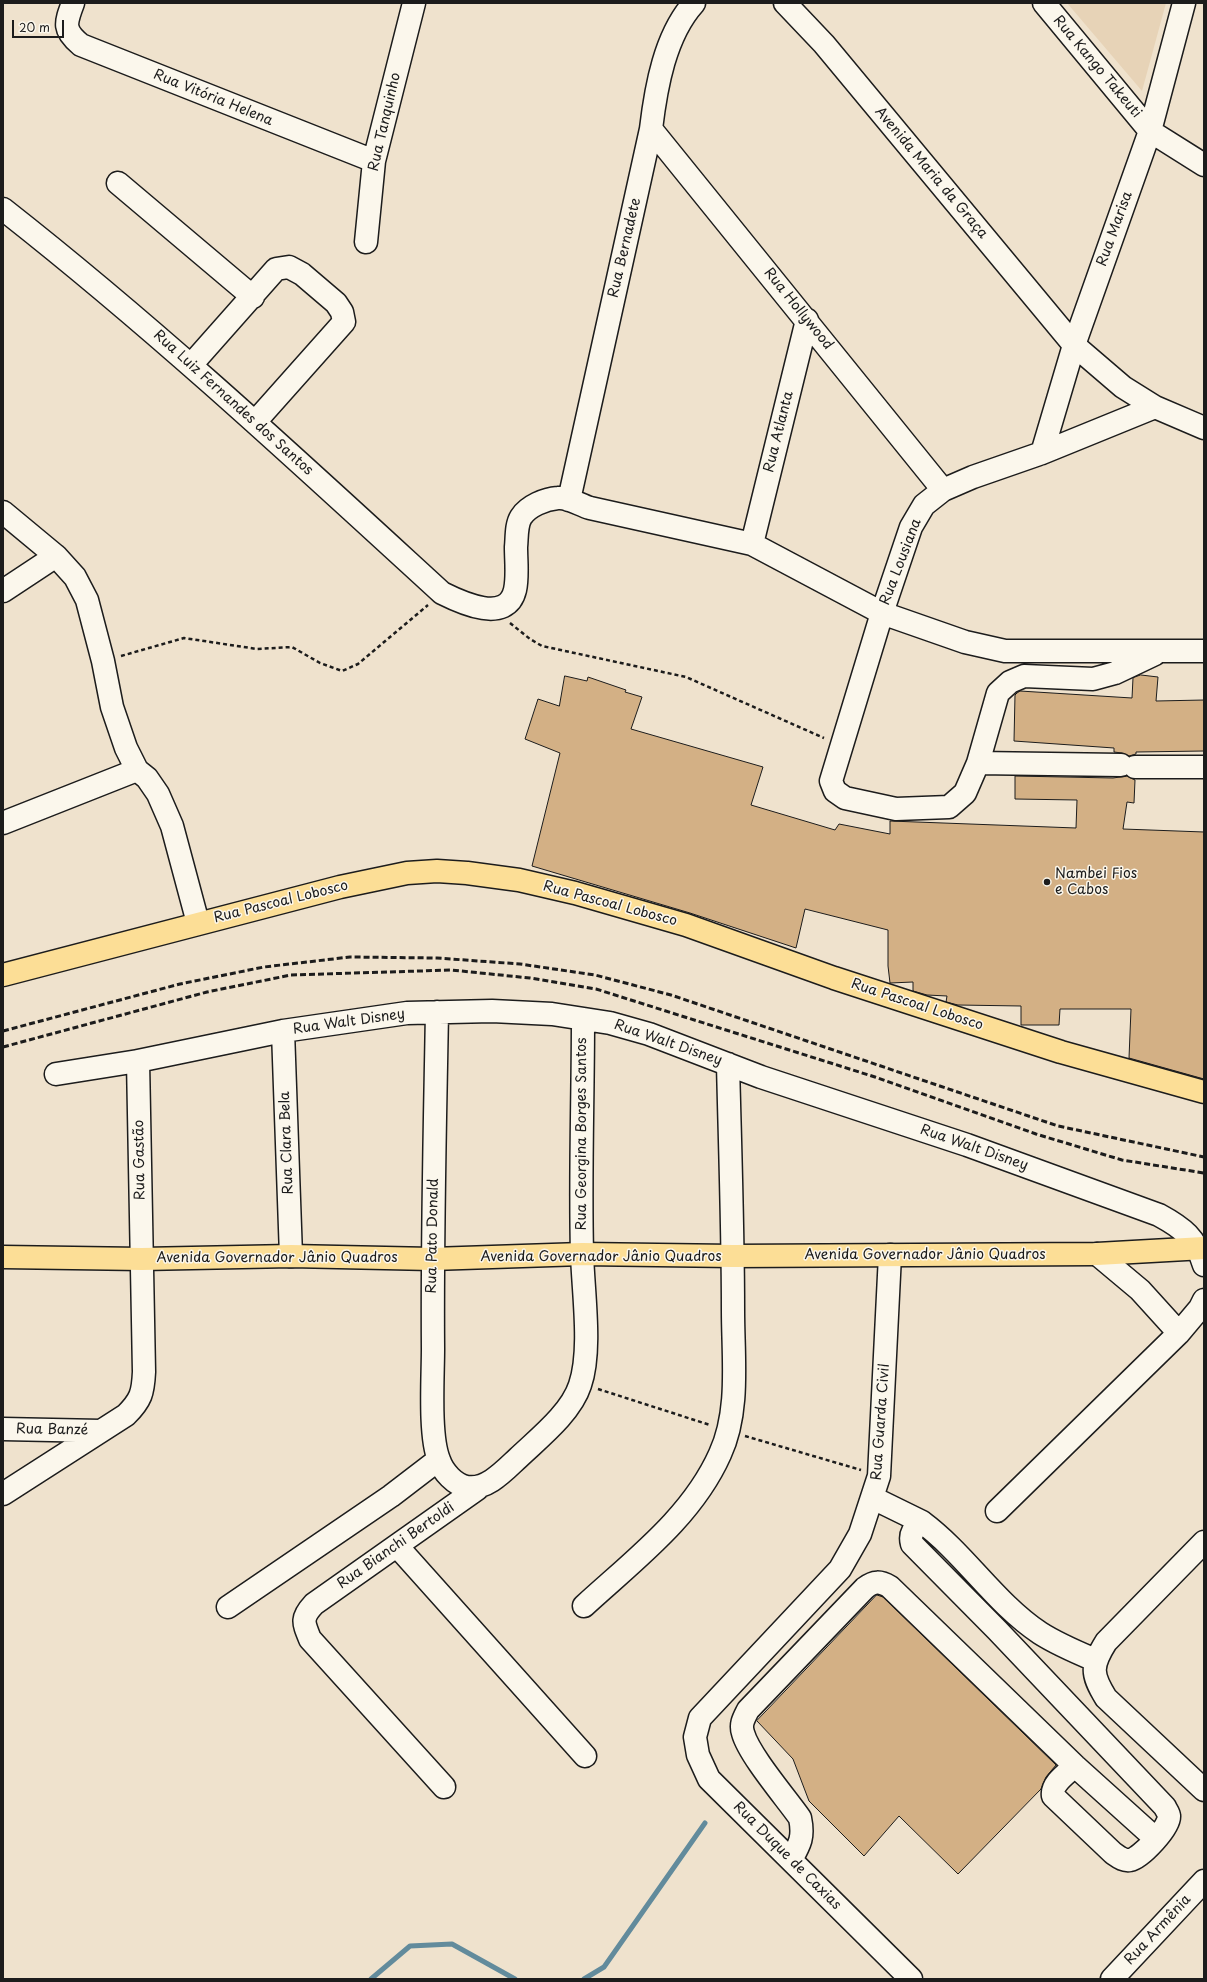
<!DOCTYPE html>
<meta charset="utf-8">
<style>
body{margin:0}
#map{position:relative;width:1207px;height:1982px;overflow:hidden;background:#efe2cd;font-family:"Playpen Sans",sans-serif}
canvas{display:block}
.frame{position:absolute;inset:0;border:4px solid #1c1c1c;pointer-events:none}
.scale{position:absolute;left:12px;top:20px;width:52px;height:18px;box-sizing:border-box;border:2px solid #1c1c1c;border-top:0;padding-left:5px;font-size:12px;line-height:14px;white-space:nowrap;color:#1c1c1c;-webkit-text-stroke:3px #fbf7ec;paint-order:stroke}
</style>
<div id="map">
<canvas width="1207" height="1982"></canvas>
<div class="frame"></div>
<div class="scale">20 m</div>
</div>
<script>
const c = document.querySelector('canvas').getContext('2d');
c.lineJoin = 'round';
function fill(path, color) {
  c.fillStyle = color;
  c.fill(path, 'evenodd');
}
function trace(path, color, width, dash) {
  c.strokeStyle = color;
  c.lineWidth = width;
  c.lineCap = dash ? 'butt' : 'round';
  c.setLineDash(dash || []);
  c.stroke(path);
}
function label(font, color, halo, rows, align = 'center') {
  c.font = font + ' "Playpen Sans",sans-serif';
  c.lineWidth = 3;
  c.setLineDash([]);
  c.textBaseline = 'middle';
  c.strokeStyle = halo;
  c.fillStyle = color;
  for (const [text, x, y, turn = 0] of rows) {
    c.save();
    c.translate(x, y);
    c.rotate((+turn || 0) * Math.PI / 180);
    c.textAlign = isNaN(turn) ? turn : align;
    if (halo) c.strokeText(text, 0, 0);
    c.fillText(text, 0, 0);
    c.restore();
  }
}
const built = new Path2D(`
 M1067,3H1166L1142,91Z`);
const stream = new Path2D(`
 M371,1979L410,1946L452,1944L515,1979
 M584,1979L604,1967L705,1823`);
const building = new Path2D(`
 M1141,675L1158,677L1156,701L1204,700V751L1136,752V754L1129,756L1122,753L1114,752V748L1014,741L1015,695L1017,693L1020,691L1132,698L1133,678Z
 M565,676L587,681L588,677L626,690L625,692L642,697L631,729L763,767L751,805L835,830L839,824L890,834V821L1076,828L1077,800L1015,799V776L1113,778L1127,776L1135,780L1134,803L1127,802L1123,829L1204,832V1079L1129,1058L1131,1009H1060L1059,1025H1021V1006L958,1005L946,1002L947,996L927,995L913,991V982L890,983L888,966V930L805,909L796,948L690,913L532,866L560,753L525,739L538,699L559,706Z
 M877,1595L883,1597L1056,1765L1046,1777L1041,1789L958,1874L899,1816L864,1856L809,1801L793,1759L757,1721Z`);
const path = new Path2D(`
 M510,623L530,639L542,646L686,677L824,738
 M121,656L184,638L257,649L292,647L320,663L342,671L358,664L428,605
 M598,1389L710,1425
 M745,1436L861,1470`);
const minor = new Path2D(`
 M73,3C65,24 63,30 81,45L374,161
 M785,3L824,44L1074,345L1123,387L1155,407L1204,428
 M1044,3L1150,131L1204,165
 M651,129L943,490
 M118,183L253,297
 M3,209C156,329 298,461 442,593C462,603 507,624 515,590C518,577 516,561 516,547C517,538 516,525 521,517C528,506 545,499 558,498C568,497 580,505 590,508L752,544L882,613L965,642L1005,651H1204
 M366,242L374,161L414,3
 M191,365L276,269L289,267L302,274L336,303L342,312L344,322L255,422
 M1155,407L1042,453L973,477L943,490L924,505L911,527L882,613L831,781L835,791L845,798L896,809L949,807L965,793L978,763L998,693L1010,682L1024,676L1093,679L1115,673L1155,654
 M1042,453L1074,345L1150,131L1184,3
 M569,500L651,129C656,87 665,35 694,3
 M3,512L56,556L75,577L87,600L103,661L112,707L126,748L137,770L147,778L158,794L172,826L198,923
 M752,544L807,320
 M3,591L56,556
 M978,763L1121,765
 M1135,767H1204
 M3,823L137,770
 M437,1012C435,1124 432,1236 433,1349C433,1377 429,1436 439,1460C443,1472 455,1485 467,1487C487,1490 504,1471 518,1458C539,1438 571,1413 580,1385C592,1350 583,1292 582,1253C580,1175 583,1097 583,1019
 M283,1031L291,1256
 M56,1074L138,1061L283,1031L407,1013L492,1011L552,1014L610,1023L649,1034L761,1077L967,1145L1159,1215C1183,1228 1196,1238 1204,1265
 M1097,1254L1140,1290L1179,1333
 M890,1255L879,1476L860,1534L840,1569L700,1718L695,1737L698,1755L709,1779L911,1979
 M3,1429L101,1431
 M3,1494L126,1415C141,1400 143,1393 144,1372L138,1061
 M873,1498L922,1522
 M997,1511L1179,1333L1200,1308L1204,1300
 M1204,1542L1106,1642C1091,1666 1091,1674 1106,1698L1204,1790
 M397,1546L585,1756
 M584,1606C634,1560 692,1517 720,1454C740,1411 733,1358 733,1311C733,1229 730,1147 728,1064
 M228,1607L391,1496L438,1460
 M1075,1766C1066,1774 1051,1784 1053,1796L1113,1853C1119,1857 1123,1861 1130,1860C1141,1858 1170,1827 1169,1816C1169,1813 1166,1810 1165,1807L997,1630L912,1544C909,1533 914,1529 922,1522C965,1554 995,1603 1040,1633C1057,1644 1076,1652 1095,1660
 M444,1787L310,1639C303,1622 301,1618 314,1604L477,1489
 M791,1860C800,1844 804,1837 800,1818C786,1798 749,1755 743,1733C740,1724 744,1718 748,1710L865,1588C874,1581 880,1581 890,1587L1075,1766L1156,1839
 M1112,1979L1204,1881`);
const major = new Path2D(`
 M3,975L340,887L407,873L437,871L467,873L519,880L575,893L686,925L834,978L1061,1052L1204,1092
 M3,1257L142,1259L291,1256L432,1259L582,1254L733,1256L1097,1254L1204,1248`);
const rail = new Path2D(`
 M3,1031L180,984L264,967L350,957L437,958L520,964L595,975L671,995L1058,1126L1204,1157
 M3,1047L207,992L291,975L451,970L530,978L596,989L875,1077L1036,1134L1122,1160L1204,1173`);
const markers = [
 [1047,882,4,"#1c1c1c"]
];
const streetNames = [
 ["Rua Kango Takeuti",1097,67,50],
 ["Rua Vitória Helena",213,98,22],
 ["Rua Tanquinho",385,122,-77],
 ["Avenida Maria da Graça",931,173,50],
 ["Rua Marisa",1115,229,-70],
 ["Rua Bernadete",625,248,-77],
 ["Rua Hollywood",798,309,51],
 ["Rua Luiz Fernandes dos Santos",233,403,42],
 ["Rua Atlanta",779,432,-76],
 ["Rua Lousiana",901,562,-69],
 ["Rua Pascoal Lobosco",281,902,-14],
 ["Rua Pascoal Lobosco",610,904,15],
 ["Rua Pascoal Lobosco",917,1005,18],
 ["Rua Walt Disney",349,1022,-8],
 ["Rua Walt Disney",668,1043,19],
 ["Rua Georgina Borges Santos",582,1134,-90],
 ["Rua Clara Bela",287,1143,-92],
 ["Rua Walt Disney",974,1148,19],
 ["Rua Gastão",140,1160,-91],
 ["Rua Pato Donald",433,1236,-89],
 ["Avenida Governador Jânio Quadros",925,1255],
 ["Avenida Governador Jânio Quadros",601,1257],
 ["Avenida Governador Jânio Quadros",277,1258],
 ["Rua Guarda Civil",881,1422,-86],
 ["Rua Banzé",52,1430,1],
 ["Rua Bianchi Bertoldi",396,1546,-35],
 ["Rua Duque de Caxias",787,1856,45],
 ["Rua Armênia",1158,1930,-47]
];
const poiNames = [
 ["Nambei Fios",1055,874],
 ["e Cabos",1055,890]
];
fill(built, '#e7d3b7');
trace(stream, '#628b9c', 5);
fill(building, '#d3b085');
trace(building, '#1c1c1c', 1);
trace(minor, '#1c1c1c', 25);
trace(major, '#1c1c1c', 25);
trace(path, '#1c1c1c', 2.5, [4, 3]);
trace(minor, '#fbf7ec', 22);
trace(major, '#fcde96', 22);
trace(rail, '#1c1c1c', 3, [6, 3]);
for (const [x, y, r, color] of markers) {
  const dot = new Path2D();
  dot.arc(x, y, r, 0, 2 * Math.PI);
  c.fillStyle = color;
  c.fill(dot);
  trace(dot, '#fbf7ec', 1.5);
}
label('14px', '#1c1c1c', '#fbf7ec', streetNames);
label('14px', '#1c1c1c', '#fbf7ec', poiNames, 'left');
</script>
